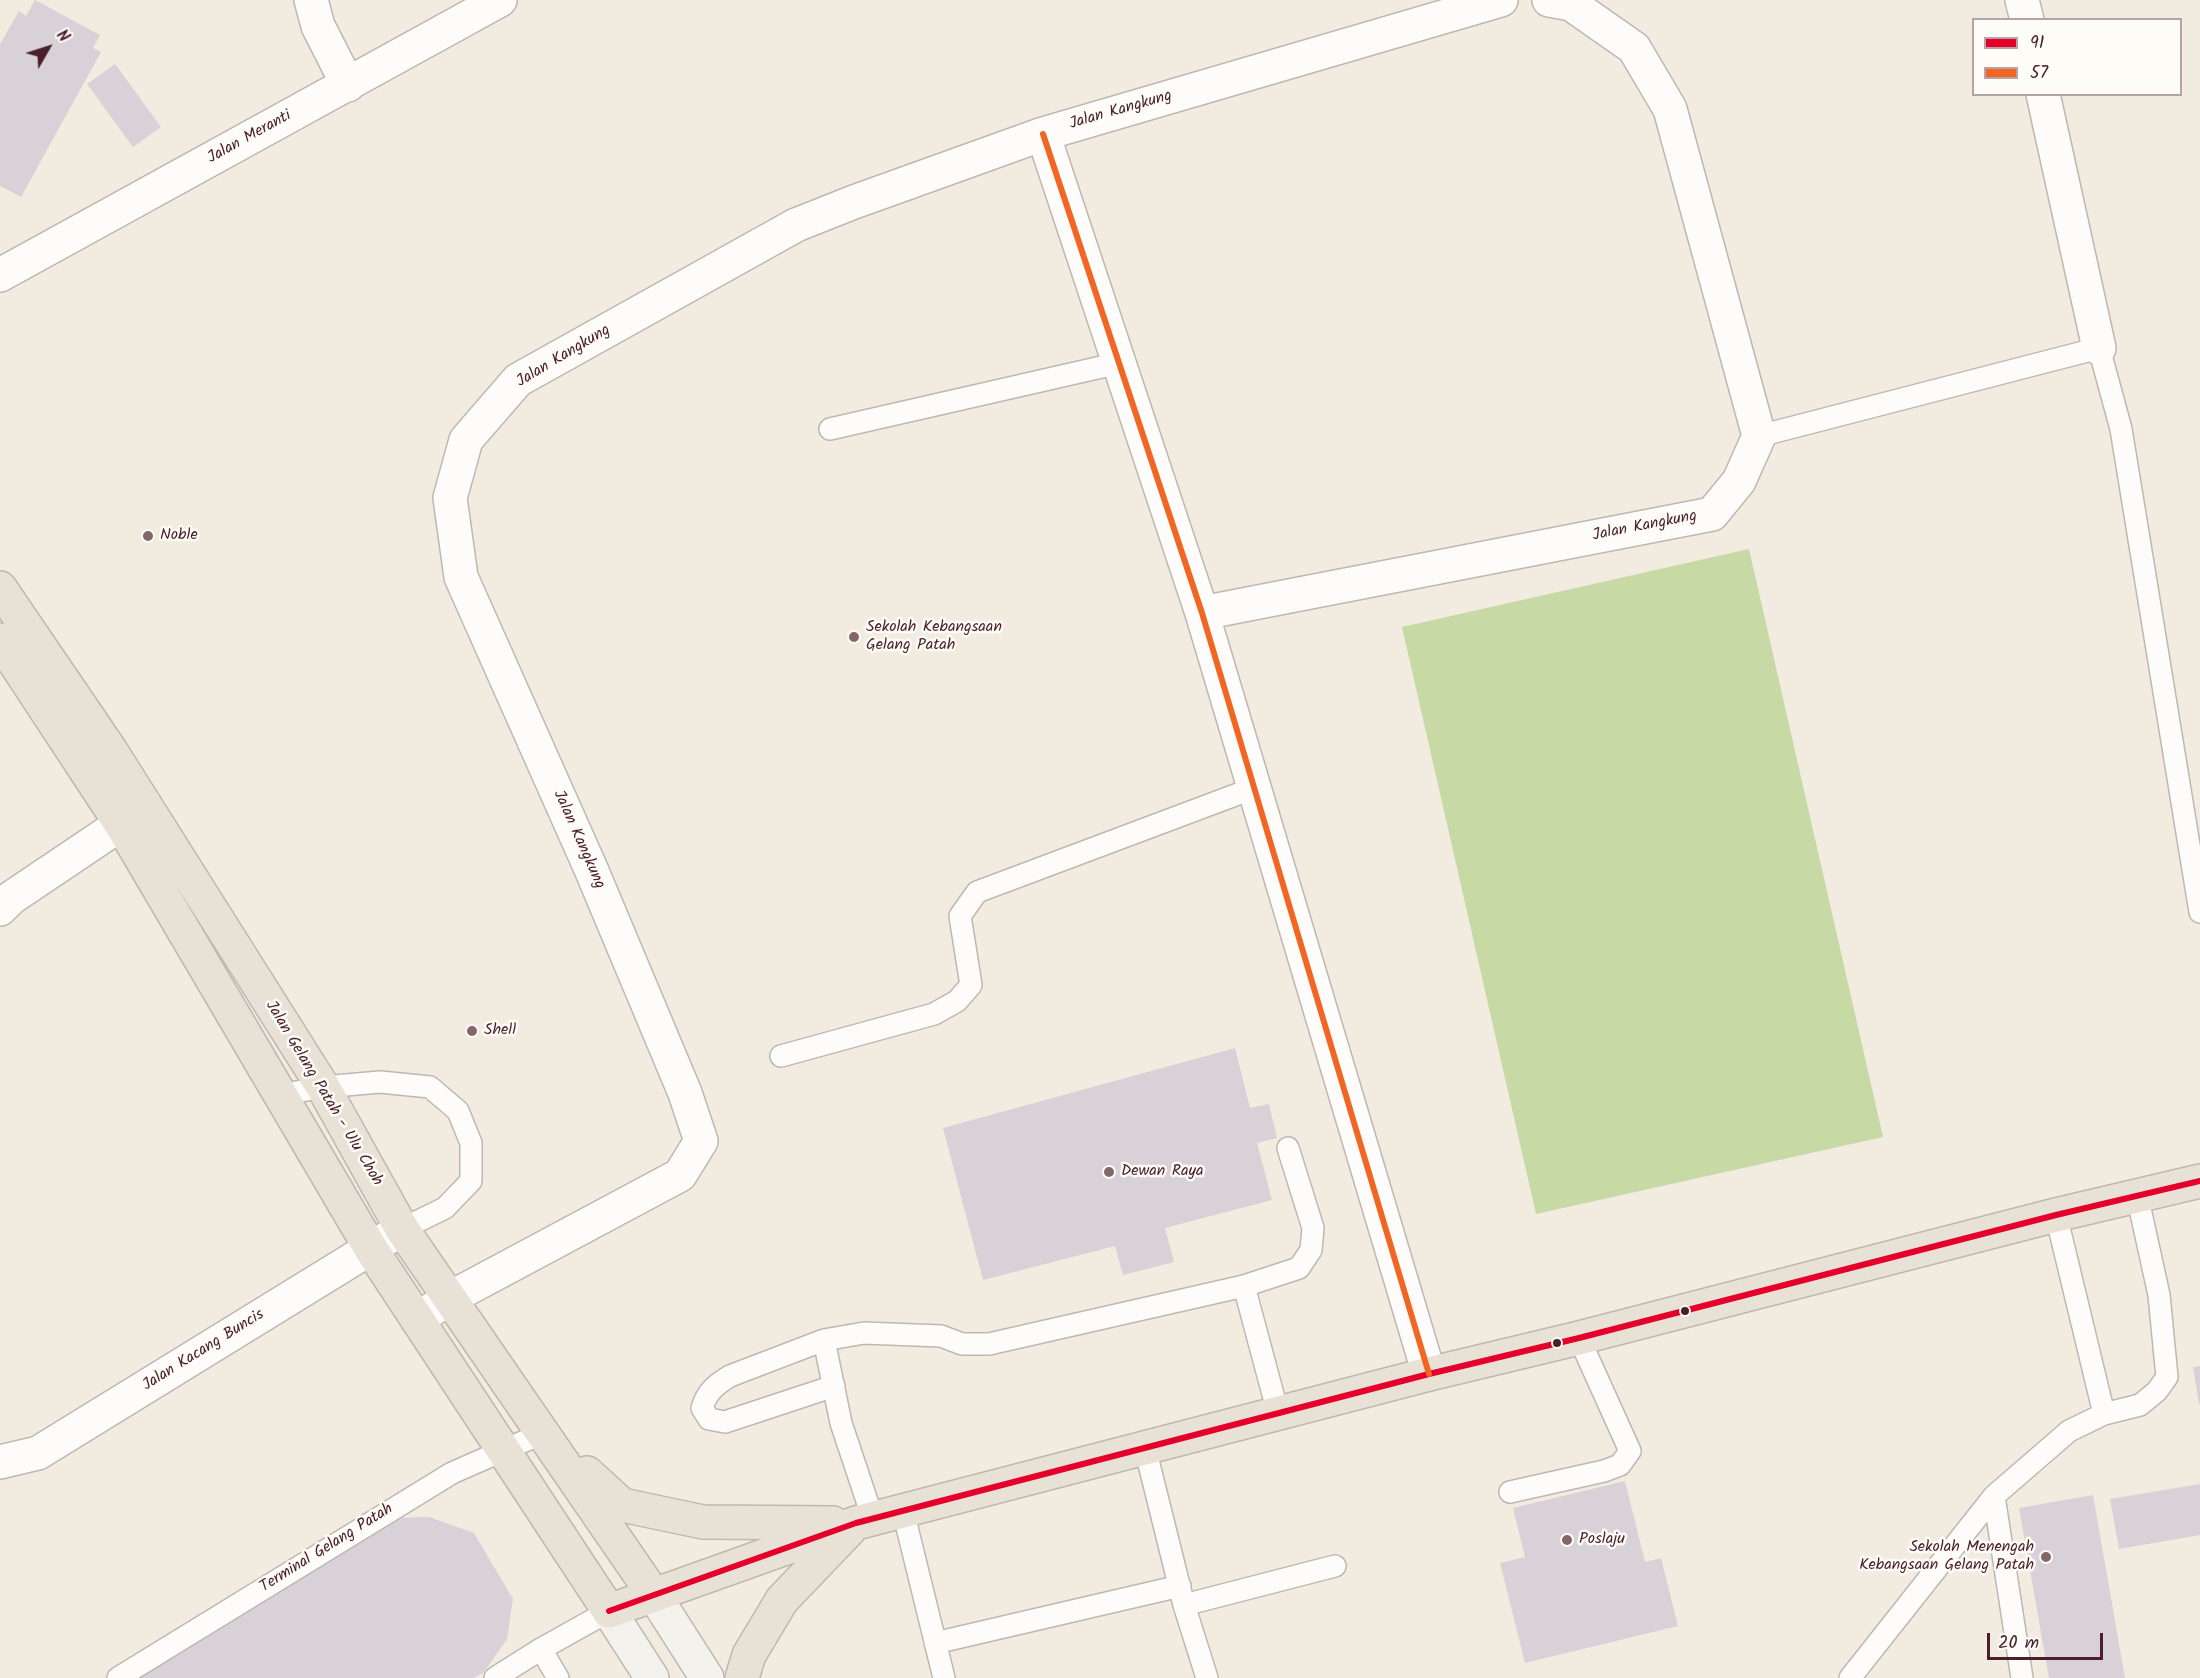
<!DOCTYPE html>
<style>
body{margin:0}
#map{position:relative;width:2200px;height:1678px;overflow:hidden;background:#f1ebe0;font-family:Kalam,sans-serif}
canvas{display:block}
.legend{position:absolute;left:1972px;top:18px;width:210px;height:78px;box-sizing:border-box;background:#fdfcf7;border:2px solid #b5a4a5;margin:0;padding:8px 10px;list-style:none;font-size:18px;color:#4a1f2b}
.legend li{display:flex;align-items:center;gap:12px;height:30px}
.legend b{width:30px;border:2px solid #b5a4a5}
.north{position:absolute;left:18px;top:18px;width:60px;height:60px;-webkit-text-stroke:4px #fdfcf7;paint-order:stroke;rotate:51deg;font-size:16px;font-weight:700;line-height:24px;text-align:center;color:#4a1f2b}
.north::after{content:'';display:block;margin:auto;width:21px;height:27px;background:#4a1f2b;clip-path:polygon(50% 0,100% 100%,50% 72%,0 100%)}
.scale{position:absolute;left:1987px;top:1633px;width:116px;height:27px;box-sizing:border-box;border:3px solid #4a1f2b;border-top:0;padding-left:8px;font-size:18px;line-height:21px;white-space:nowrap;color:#4a1f2b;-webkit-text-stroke:4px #fdfcf7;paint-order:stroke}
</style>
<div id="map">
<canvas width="2200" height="1678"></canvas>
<ul class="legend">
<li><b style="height:8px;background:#e4002b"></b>91</li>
<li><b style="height:8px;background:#f26522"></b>57</li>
</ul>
<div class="north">N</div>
<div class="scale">20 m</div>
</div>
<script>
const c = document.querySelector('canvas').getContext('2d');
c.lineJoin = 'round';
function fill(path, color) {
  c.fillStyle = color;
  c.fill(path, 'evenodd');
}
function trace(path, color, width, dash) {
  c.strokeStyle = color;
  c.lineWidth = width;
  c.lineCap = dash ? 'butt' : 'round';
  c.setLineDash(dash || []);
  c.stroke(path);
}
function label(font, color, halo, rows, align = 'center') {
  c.font = font + ' Kalam,sans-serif';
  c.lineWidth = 5;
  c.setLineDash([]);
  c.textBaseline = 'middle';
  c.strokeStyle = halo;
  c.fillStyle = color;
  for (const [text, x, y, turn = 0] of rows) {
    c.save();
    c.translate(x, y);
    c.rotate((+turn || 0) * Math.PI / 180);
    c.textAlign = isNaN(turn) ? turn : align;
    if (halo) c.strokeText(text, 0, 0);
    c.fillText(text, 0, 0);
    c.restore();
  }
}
const green = new Path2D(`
 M1749,549L1883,1137L1536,1214L1402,627Z`);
const building = new Path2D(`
 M35,0L100,35L93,48L101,52L21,197L0,186V44L19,11L26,16Z
 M115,64L161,127L133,147L87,84Z
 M1235,1048L1250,1108L1269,1104L1277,1138L1257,1143L1272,1200L1165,1228L1174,1262L1123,1275L1115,1246L983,1280L943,1128Z
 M2200,1366V1404H2199L2193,1367Z
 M1625,1481L1645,1562L1661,1558L1678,1626L1525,1663L1500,1563L1525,1557L1513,1508Z
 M2200,1484V1535L2119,1549L2110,1499Z
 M2093,1495L2125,1678H2049L2019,1508Z
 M429,1517L474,1533L513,1599L507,1639L484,1672L474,1678H135L383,1518Z`);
const service = new Path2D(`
 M830,429L1119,363
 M1759,436L2099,348L2121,429L2200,912
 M781,1056L934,1014L957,1001L971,985L960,916L977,892L1254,788
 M280,1095L323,1087L380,1082L430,1087L458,1111L471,1143V1181L445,1208L402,1229
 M2056,1215L2104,1414
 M1244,1286L1299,1268L1311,1250L1313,1228L1288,1148
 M824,1340L864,1333L941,1336L962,1344H989L1244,1286L1278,1413
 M834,1386L725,1422L709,1419L702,1408C707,1392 715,1385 730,1376L824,1340L841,1423L873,1519
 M1145,1448L1184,1605L1207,1678
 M1510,1492L1604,1471L1620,1465L1630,1451L1579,1338
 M1994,1496L2022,1678
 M903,1511L944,1678
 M1184,1605L1335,1566
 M935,1643L1180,1586
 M541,1649L558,1678
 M118,1678L452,1473L543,1433
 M495,1678L541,1649L609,1611
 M1850,1678L1994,1496L2069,1431L2104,1414L2140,1405L2157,1391L2167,1377L2159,1295L2137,1195`);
const minor = new Path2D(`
 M311,0L318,26L348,85
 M2022,0L2027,20
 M2043,94L2099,348
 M1043,134L1202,613L1429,1374
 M0,275L500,0
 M1202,613L1712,514L1739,481L1759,436L1670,109L1634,48L1571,4L1549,0
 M0,909L11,898L121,824
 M417,1319L450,1298L680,1175L701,1141L685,1093L591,869L461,577L450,498L466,440L518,380L796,225L854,202L1043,134L1501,0
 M0,1462L38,1453L402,1229`);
const secondary = new Path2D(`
 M654,1595L707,1678
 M609,1611L652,1678`);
const primary = new Path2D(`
 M0,588L111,751L323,1087L402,1229L654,1595
 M0,640L121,824L371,1249L609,1611L856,1523L1429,1374L1579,1338L2056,1215L2200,1181
 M587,1473L622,1505L703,1522L833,1523
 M742,1678L749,1655L782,1600L850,1529`);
const bus1 = new Path2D(`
 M609,1611L856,1523L1429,1374L1579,1338L2056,1215L2200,1181`);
const bus2 = new Path2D(`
 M1043,134L1202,613L1429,1374`);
const markers = [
 [148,536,6,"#84666a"],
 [854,637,6,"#84666a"],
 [472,1031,6,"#84666a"],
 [1109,1172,6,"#84666a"],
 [1685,1311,5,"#4a1f2b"],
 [1557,1343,5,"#4a1f2b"],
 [1567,1540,6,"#84666a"],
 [2046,1557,6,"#84666a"]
];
const streetNames = [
 ["Jalan Kangkung",1121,111,-16],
 ["Jalan Meranti",250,138,-29],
 ["Jalan Kangkung",564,357,-31],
 ["Jalan Kangkung",1645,527,-11],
 ["Jalan Kangkung",578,840,66],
 ["Jalan Gelang Patah - Ulu Choh",323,1094,59],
 ["Jalan Kacang Buncis",204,1351,-32],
 ["Terminal Gelang Patah",327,1549,-32]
];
const poiNames = [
 ["Noble",160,536],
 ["Sekolah Kebangsaan",866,628],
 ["Gelang Patah",866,646],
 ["Shell",484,1031],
 ["Dewan Raya",1121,1172],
 ["Poslaju",1579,1540],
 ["Sekolah Menengah",2034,1548,"right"],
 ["Kebangsaan Gelang Patah",2034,1566,"right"]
];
fill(green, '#c7d9a5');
fill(building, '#d9d1d8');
trace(service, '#bfb7b2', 24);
trace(minor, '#bfb7b2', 36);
trace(secondary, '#bfb7b2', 36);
trace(primary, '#bfb7b2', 36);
trace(service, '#fdfcfa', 21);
trace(minor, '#fdfcfa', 33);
trace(secondary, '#f4f2ec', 33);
trace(primary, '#e8e2d6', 33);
trace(bus1, '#e4002b', 6);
trace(bus2, '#f26522', 6);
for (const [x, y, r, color] of markers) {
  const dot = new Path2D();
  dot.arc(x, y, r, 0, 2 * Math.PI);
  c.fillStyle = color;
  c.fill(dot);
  trace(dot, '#fdfcf7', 2);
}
label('16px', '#4a1f2b', '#fdfcf7', streetNames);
label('16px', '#4a1f2b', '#fdfcf7', poiNames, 'left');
</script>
